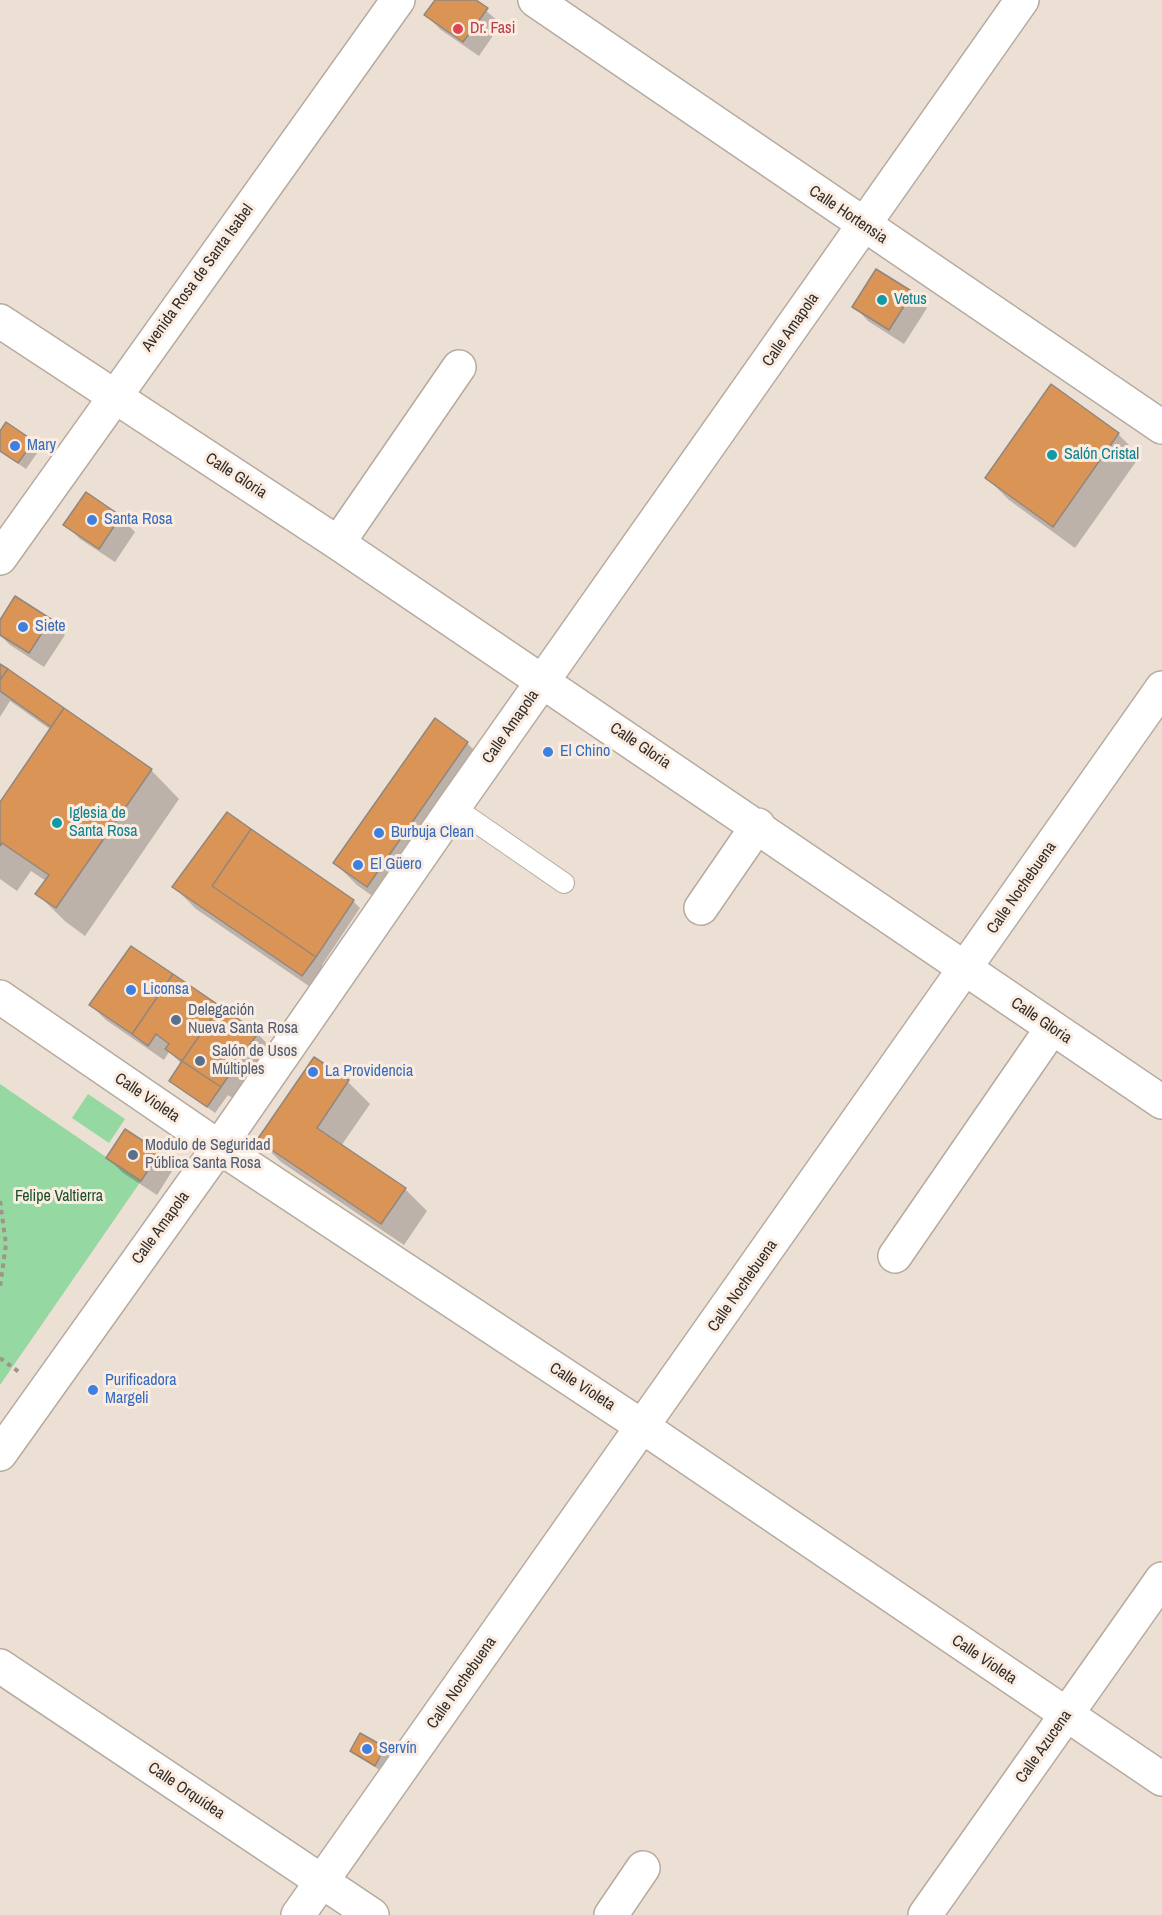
<!DOCTYPE html>
<meta charset="utf-8">
<style>
body{margin:0}
canvas{display:block;background:#ecdfd3}
</style>
<canvas width="1162" height="1915"></canvas>
<script>
const c = document.querySelector('canvas').getContext('2d');
c.lineJoin = 'round';
function fill(path, color) {
  c.fillStyle = color;
  c.fill(path, 'evenodd');
}
function trace(path, color, width, dash) {
  c.strokeStyle = color;
  c.lineWidth = width;
  c.lineCap = dash ? 'butt' : 'round';
  c.setLineDash(dash || []);
  c.stroke(path);
}
function label(font, color, halo, rows, align = 'center') {
  c.font = font + ' "Archivo Narrow",sans-serif';
  c.lineWidth = 6;
  c.setLineDash([]);
  c.textBaseline = 'middle';
  c.strokeStyle = halo;
  c.fillStyle = color;
  for (const [text, x, y, turn = 0] of rows) {
    c.save();
    c.translate(x, y);
    c.rotate((+turn || 0) * Math.PI / 180);
    c.textAlign = isNaN(turn) ? turn : align;
    if (halo) c.strokeText(text, 0, 0);
    c.fillText(text, 0, 0);
    c.restore();
  }
}
const green = new Path2D(`
 M0,1084L141,1181L0,1385Z
 M88,1094L125,1119L109,1143L72,1118Z`);
const shadow = new Path2D(`
 M436,0H474L501,24L479,56L441,30L426,15Z
 M912,294L927,308L904,344L868,321L854,306Z
 M1052,386L1118,434L1140,456L1075,548L1009,500L987,478Z
 M0,434L33,442L40,449L26,469L0,451Z
 M120,517L135,532L115,562L80,539L65,524Z
 M50,620L65,635L44,667L10,645L0,635V622Z
 M0,665L151,770L179,799L85,936L66,922L37,894L46,881L31,871L17,891L0,879V805L51,730L10,701L0,717Z
 M436,721L467,743L489,765L389,908L357,885L335,863Z
 M174,887L353,901L360,908L322,965L337,980L325,997L196,909Z
 M131,948L258,1034L272,1049L237,1101L228,1095L215,1113L171,1081L182,1064L169,1052L164,1060L106,1020L91,1005Z
 M348,1082L370,1104L341,1146L405,1189L427,1211L404,1245L281,1162L259,1140Z
 M126,1132L159,1153L174,1168L157,1195L123,1173L108,1158Z
 M360,1735L391,1756L382,1772L351,1750Z`);
const building = new Path2D(`
 M435,0H476L488,8L463,42L424,15Z
 M876,269L913,292L889,330L852,307Z
 M1051,384L1119,433L1053,527L985,478Z
 M6,422L34,441L18,463L0,451V431Z
 M86,492L121,516L99,549L63,525Z
 M15,596L51,619L29,653L0,635V620Z
 M0,664L8,669L0,680Z
 M8,669L64,708L51,727L0,691V680Z
 M64,708L152,769L56,908L35,894L49,875L2,843L0,846V802Z
 M435,718L468,742L367,887L333,863Z
 M227,812L251,829L212,886L316,957L302,976L172,887Z
 M251,829L354,900L316,957L212,886Z
 M131,946L173,974L132,1034L89,1005Z
 M173,974L220,1006L182,1061L165,1049L169,1044L156,1034L148,1046L132,1034Z
 M220,1006L258,1033L221,1087L182,1061Z
 M314,1057L349,1080L317,1128L406,1188L381,1224L257,1140Z
 M182,1061L221,1087L207,1107L169,1081Z
 M125,1129L160,1152L141,1181L106,1158Z
 M360,1733L385,1747L375,1766L350,1751Z`);
const path = new Path2D(`
 M0,1201L6,1244L0,1287
 M0,1358L19,1372`);
const lane = new Path2D(`
 M454,807L564,883`);
const street = new Path2D(`
 M0,321L338,543L1162,1102
 M338,543L459,367
 M701,908L758,825
 M0,997L219,1147L643,1427L1162,1779
 M895,1256L1052,1028
 M0,1454L219,1147L454,807L1022,0
 M0,1666L372,1915
 M298,1915L1162,688
 M611,1915L643,1868
 M925,1915L1162,1579`);
const secondary = new Path2D(`
 M535,0L1162,427
 M0,558L398,0`);
const markers = [
 [458,29,6,"#e0444e"],
 [882,300,6,"#0f9aa8"],
 [15,446,6,"#3f7fe0"],
 [1052,455,6,"#0f9aa8"],
 [92,520,6,"#3f7fe0"],
 [23,627,6,"#3f7fe0"],
 [548,752,6,"#3f7fe0"],
 [57,823,6,"#0f9aa8"],
 [379,833,6,"#3f7fe0"],
 [358,865,6,"#3f7fe0"],
 [131,990,6,"#3f7fe0"],
 [176,1020,6,"#5c6f8a"],
 [200,1061,6,"#5c6f8a"],
 [313,1072,6,"#3f7fe0"],
 [133,1155,6,"#5c6f8a"],
 [93,1390,6,"#3f7fe0"],
 [367,1749,6,"#3f7fe0"]
];
const healthNames = [
 ["Dr. Fasi",470,29]
];
const streetNames = [
 ["Calle Hortensia",848,215,34],
 ["Avenida Rosa de Santa Isabel",198,278,-54],
 ["Calle Amapola",791,330,-55],
 ["Calle Gloria",236,476,33],
 ["Calle Amapola",511,727,-55],
 ["Calle Gloria",640,746,34],
 ["Calle Nochebuena",1022,888,-55],
 ["Calle Gloria",1041,1021,34],
 ["Calle Violeta",147,1098,34],
 ["Calle Amapola",161,1228,-54],
 ["Calle Nochebuena",743,1286,-55],
 ["Calle Violeta",582,1387,33],
 ["Calle Violeta",984,1660,34],
 ["Calle Nochebuena",462,1683,-55],
 ["Calle Azucena",1044,1747,-55],
 ["Calle Orquídea",186,1791,34]
];
const cultureNames = [
 ["Vetus",894,300],
 ["Salón Cristal",1064,455],
 ["Iglesia de",69,814],
 ["Santa Rosa",69,832]
];
const shopNames = [
 ["Mary",27,446],
 ["Santa Rosa",104,520],
 ["Siete",35,627],
 ["El Chino",560,752],
 ["Burbuja Clean",391,833],
 ["El Güero",370,865],
 ["Liconsa",143,990],
 ["La Providencia",325,1072],
 ["Purificadora",105,1381],
 ["Margeli",105,1399],
 ["Servín",379,1749]
];
const serviceNames = [
 ["Delegación",188,1011],
 ["Nueva Santa Rosa",188,1029],
 ["Salón de Usos",212,1052],
 ["Múltiples",212,1070],
 ["Modulo de Seguridad",145,1146],
 ["Pública Santa Rosa",145,1164]
];
const parkNames = [
 ["Felipe Valtierra",59,1197]
];
fill(green, '#95d8a1');
fill(shadow, '#0003');
fill(building, '#da9556');
trace(building, '#93867c', 1.5);
trace(lane, '#b7aa9f', 22);
trace(street, '#b7aa9f', 36);
trace(secondary, '#b7aa9f', 36);
trace(path, '#9e948c', 4, [4.5, 4.5]);
trace(lane, '#fff', 20);
trace(street, '#fff', 33);
trace(secondary, '#fff', 33);
for (const [x, y, r, color] of markers) {
  const dot = new Path2D();
  dot.arc(x, y, r, 0, 2 * Math.PI);
  c.fillStyle = color;
  c.fill(dot);
  trace(dot, '#faece1', 2);
}
label('16px', '#be3a42', '#faece1', healthNames, 'left');
label('16px', '#322d29', '#faece1', streetNames);
label('16px', '#0d838f', '#faece1', cultureNames, 'left');
label('16px', '#366cbe', '#faece1', shopNames, 'left');
label('16px', '#4e5e75', '#faece1', serviceNames, 'left');
label('16px', '#1a5029', '#faece1', parkNames);
</script>
